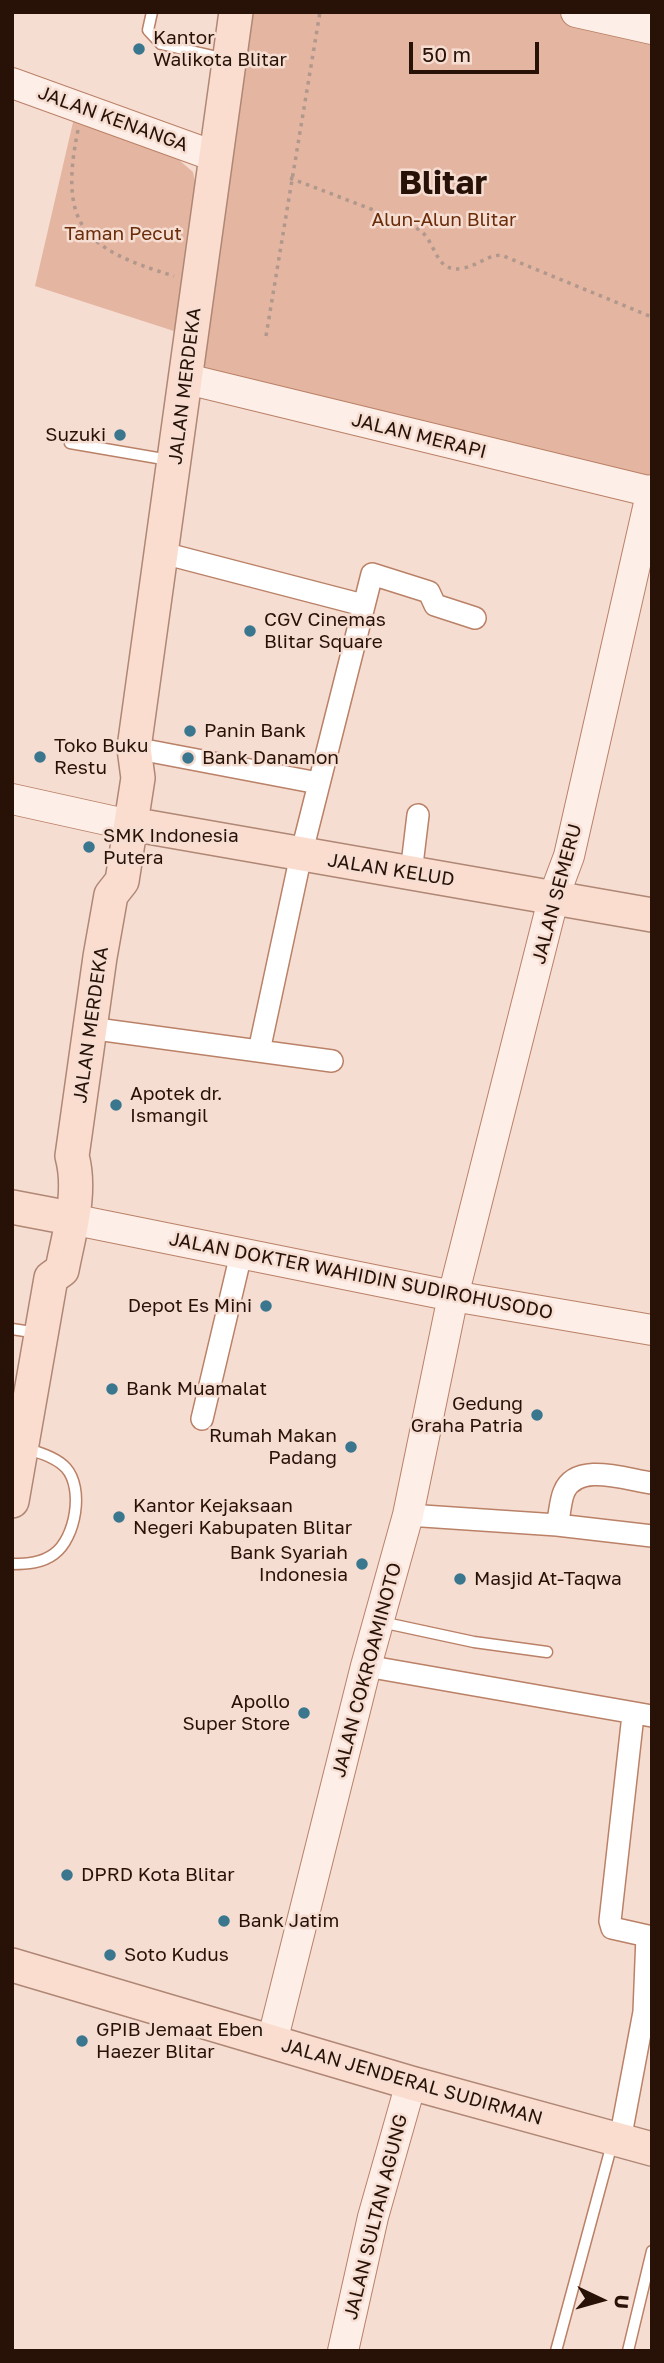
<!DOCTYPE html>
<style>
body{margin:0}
#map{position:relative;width:664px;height:2363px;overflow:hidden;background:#f6ddd2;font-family:"Golos Text",sans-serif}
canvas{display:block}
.frame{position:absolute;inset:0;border:14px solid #281208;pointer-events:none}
.north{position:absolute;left:566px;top:2265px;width:70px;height:70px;-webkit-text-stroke:5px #f6ddd2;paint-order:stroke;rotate:95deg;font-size:19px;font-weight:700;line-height:28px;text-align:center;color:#281208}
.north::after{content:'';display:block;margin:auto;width:24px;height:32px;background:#281208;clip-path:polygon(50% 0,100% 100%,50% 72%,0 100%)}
.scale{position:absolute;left:409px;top:42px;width:130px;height:32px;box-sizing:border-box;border:4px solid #281208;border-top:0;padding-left:9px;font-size:21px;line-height:24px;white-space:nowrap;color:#281208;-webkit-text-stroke:5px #f6ddd2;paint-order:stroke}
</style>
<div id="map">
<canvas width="664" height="2363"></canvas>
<div class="frame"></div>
<div class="north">U</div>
<div class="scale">50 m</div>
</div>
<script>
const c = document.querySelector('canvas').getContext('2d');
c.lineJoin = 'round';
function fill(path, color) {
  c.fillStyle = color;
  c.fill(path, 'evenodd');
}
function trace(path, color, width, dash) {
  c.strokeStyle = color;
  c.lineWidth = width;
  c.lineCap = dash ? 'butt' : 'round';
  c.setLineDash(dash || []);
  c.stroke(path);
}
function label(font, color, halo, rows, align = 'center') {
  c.font = font + ' "Golos Text",sans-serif';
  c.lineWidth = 5;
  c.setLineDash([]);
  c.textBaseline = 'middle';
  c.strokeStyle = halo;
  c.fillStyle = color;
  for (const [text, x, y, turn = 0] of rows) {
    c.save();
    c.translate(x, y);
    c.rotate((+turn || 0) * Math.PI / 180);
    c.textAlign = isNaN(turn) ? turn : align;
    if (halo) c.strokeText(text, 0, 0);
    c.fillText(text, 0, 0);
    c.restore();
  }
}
const green = new Path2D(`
 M243,12H569L652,29V482L193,376Z
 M74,118L172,154L193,172L197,191L183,334L35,286Z`);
const path = new Path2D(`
 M78,130C58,227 85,249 174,276
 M290,178L410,224C415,227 420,230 424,234C437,248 437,274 464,268C478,265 486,256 501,255L652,317
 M266,336L320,12`);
const lane = new Path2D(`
 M152,12L148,30L161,44L226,59
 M70,443L169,460
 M12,1329L38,1333
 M12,1564C27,1564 42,1563 54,1554C76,1538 84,1488 66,1468C56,1457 39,1453 26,1448
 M381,1622L474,1642L547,1652
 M556,2351L613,2140
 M628,2351L652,2251`);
const street = new Path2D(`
 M163,553L363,605
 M134,748L318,783
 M411,873L418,815
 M89,1028L332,1061
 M259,1051L301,855L372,574L429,592L435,605L475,618
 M202,1419L241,1254
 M408,1515L557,1525L652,1536
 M557,1525C560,1514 560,1501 564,1492C577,1461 627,1480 652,1483
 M366,1666L652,1716
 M633,1715L610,1921L612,1928L652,1937
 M620,2140L644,2012L647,1936`);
const secondary = new Path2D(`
 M576,12L652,29
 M12,83L214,156
 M187,379L652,492
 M12,799L116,822
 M71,1219L453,1296L652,1330
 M272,2042L366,1666L408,1515L453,1296L554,896L569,856L652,490
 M343,2351L373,2217L411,2083`);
const primary = new Path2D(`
 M131,824L652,915
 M12,1207L54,1215
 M12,1501L51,1278L62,1270C69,1233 82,1193 72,1156L100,957L111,895L122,881L138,778L134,748L236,12
 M12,1965L411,2083L652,2149`);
const markers = [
 [139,49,7,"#3a768d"],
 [120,435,7,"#3a768d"],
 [250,631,7,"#3a768d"],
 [190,731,7,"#3a768d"],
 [40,757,7,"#3a768d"],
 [188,758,7,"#3a768d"],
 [89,847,7,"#3a768d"],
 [116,1105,7,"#3a768d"],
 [266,1306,7,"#3a768d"],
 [112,1389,7,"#3a768d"],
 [537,1415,7,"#3a768d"],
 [351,1447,7,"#3a768d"],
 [119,1517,7,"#3a768d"],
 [362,1564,7,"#3a768d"],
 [460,1579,7,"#3a768d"],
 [304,1713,7,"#3a768d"],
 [67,1875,7,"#3a768d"],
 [224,1921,7,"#3a768d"],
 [110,1955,7,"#3a768d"],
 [82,2041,7,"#3a768d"]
];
const poiNames = [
 ["Kantor",153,38],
 ["Walikota Blitar",153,60],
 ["Suzuki",106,435,"right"],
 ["CGV Cinemas",264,620],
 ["Blitar Square",264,642],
 ["Panin Bank",204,731],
 ["Toko Buku",54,746],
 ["Restu",54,768],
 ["Bank Danamon",202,758],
 ["SMK Indonesia",103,836],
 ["Putera",103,858],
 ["Apotek dr.",130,1094],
 ["Ismangil",130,1116],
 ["Depot Es Mini",252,1306,"right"],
 ["Bank Muamalat",126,1389],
 ["Gedung",523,1404,"right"],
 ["Graha Patria",523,1426,"right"],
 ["Rumah Makan",337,1436,"right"],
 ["Padang",337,1458,"right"],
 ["Kantor Kejaksaan",133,1506],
 ["Negeri Kabupaten Blitar",133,1528],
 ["Bank Syariah",348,1553,"right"],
 ["Indonesia",348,1575,"right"],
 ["Masjid At-Taqwa",474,1579],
 ["Apollo",290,1702,"right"],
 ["Super Store",290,1724,"right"],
 ["DPRD Kota Blitar",81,1875],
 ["Bank Jatim",238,1921],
 ["Soto Kudus",124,1955],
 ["GPIB Jemaat Eben",96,2030],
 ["Haezer Blitar",96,2052]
];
const streetNames = [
 ["JALAN KENANGA",113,119,20],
 ["JALAN MERDEKA",185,386,-83],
 ["JALAN MERAPI",419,436,14],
 ["JALAN KELUD",391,870,9],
 ["JALAN SEMERU",557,894,-75],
 ["JALAN MERDEKA",91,1025,-82],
 ["JALAN DOKTER WAHIDIN SUDIROHUSODO",361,1276,11],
 ["JALAN COKROAMINOTO",367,1670,-75],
 ["JALAN JENDERAL SUDIRMAN",412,2082,16],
 ["JALAN SULTAN AGUNG",376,2217,-76]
];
const parkNames = [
 ["Alun-Alun Blitar",444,220],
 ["Taman Pecut",123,234]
];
const townNames = [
 ["Blitar",443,184]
];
fill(green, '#e4b5a0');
trace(lane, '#ba8167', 13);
trace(street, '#ba8167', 24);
trace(secondary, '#ba8167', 32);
trace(primary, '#af8775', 36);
trace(path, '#b0988d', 3.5, [3.5, 5]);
trace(lane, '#fff', 10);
trace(street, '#fff', 21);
trace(secondary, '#fdeee7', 30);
trace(primary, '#fbddd0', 33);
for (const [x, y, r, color] of markers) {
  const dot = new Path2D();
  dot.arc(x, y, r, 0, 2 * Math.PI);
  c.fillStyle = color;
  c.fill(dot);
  trace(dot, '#f6ddd2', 2.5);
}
label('19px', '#281208', '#f6ddd2', poiNames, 'left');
label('19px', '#281208', '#f6ddd2', streetNames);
label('19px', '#6a2c09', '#f6ddd2', parkNames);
label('bold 33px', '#281208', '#f6ddd2', townNames);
</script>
